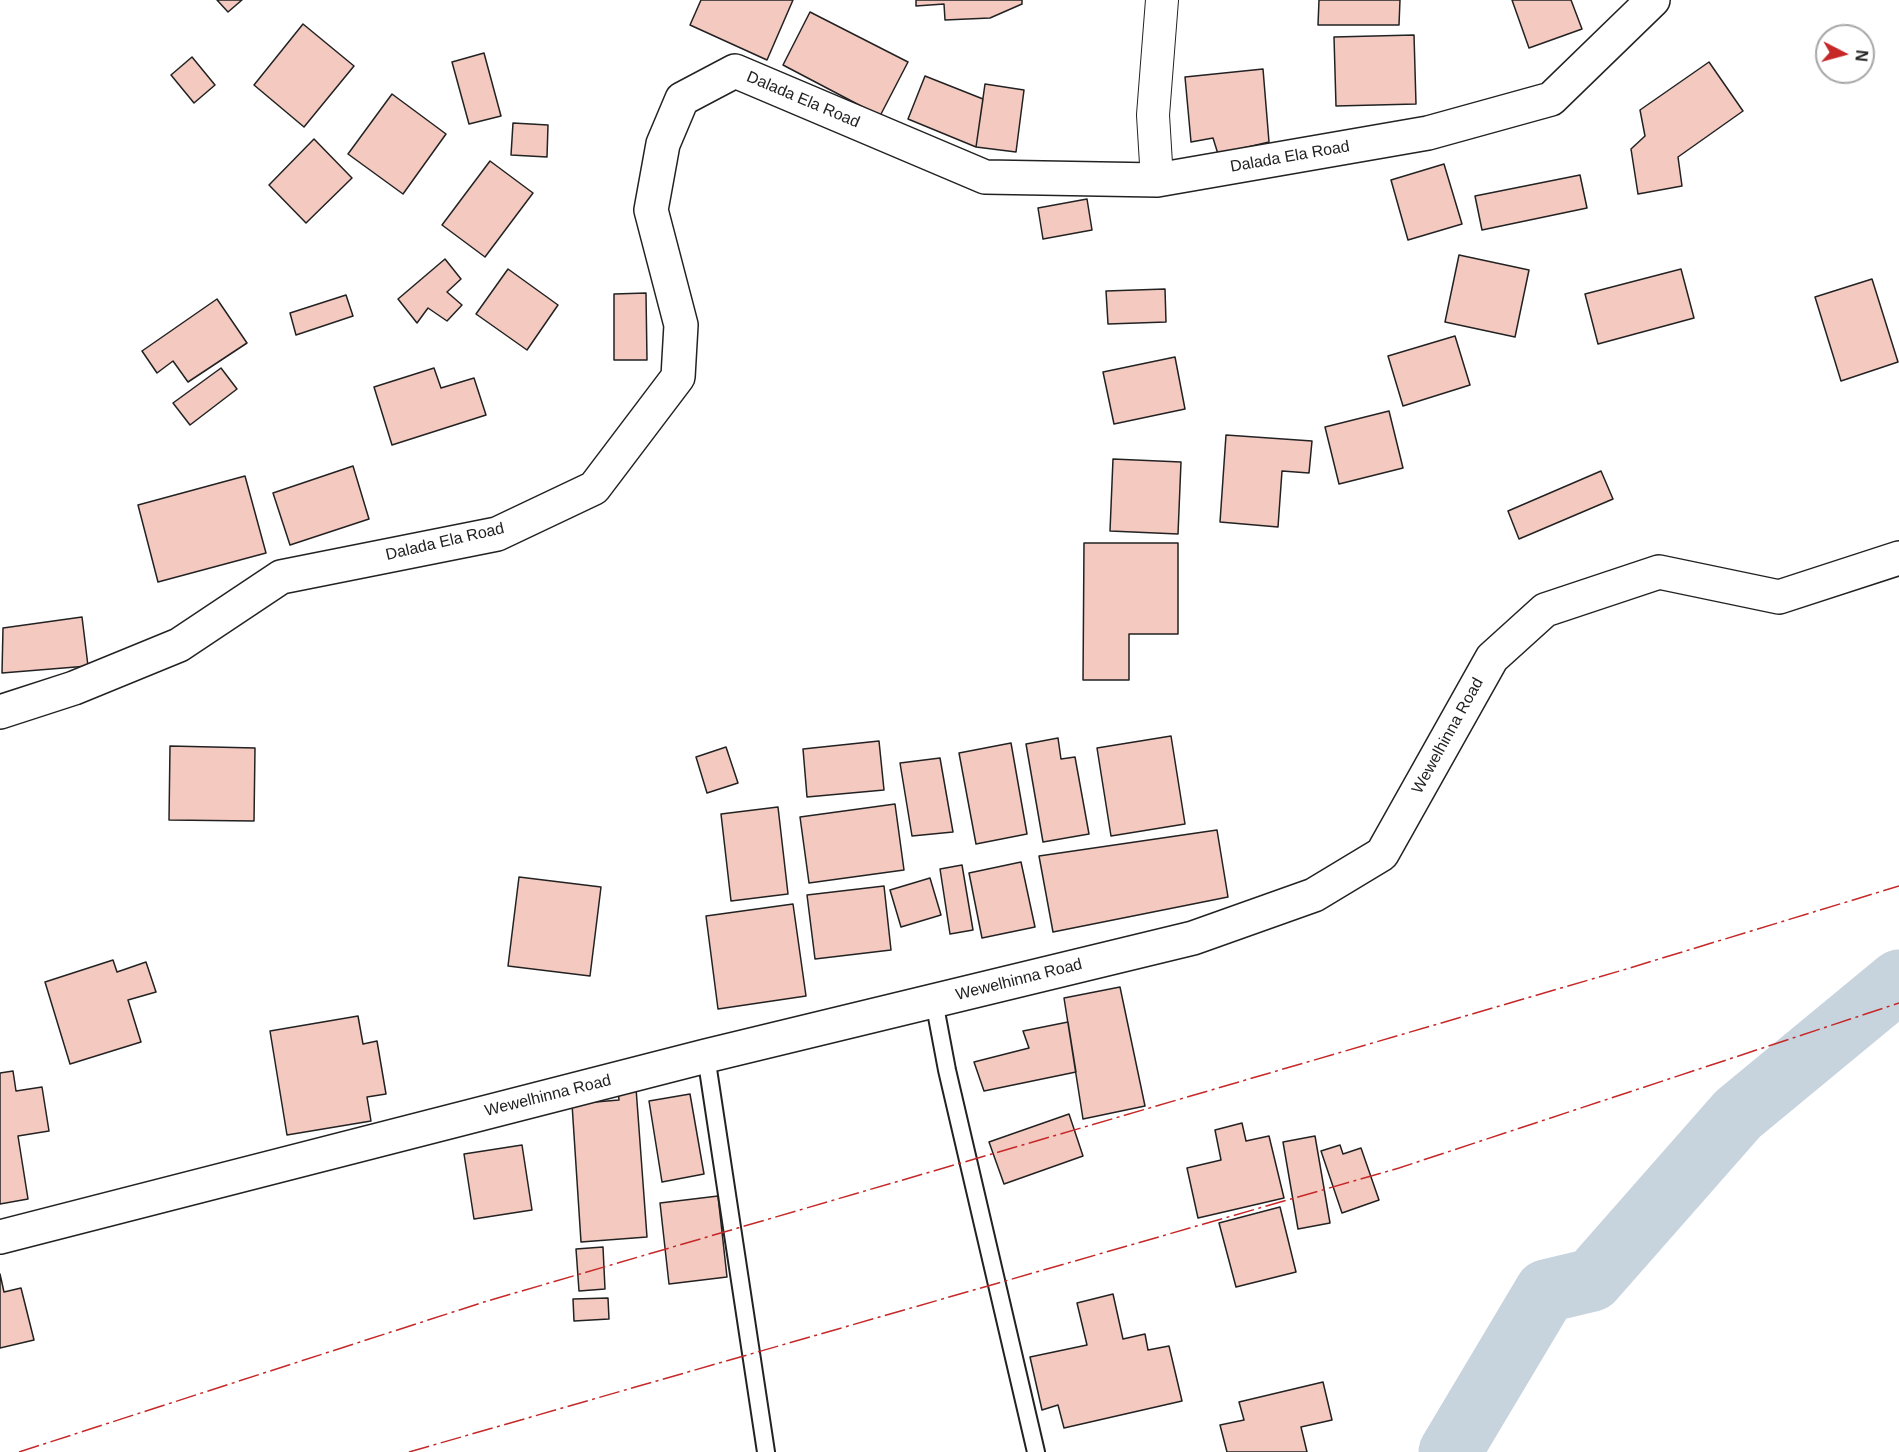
<!DOCTYPE html>
<style>
body{margin:0}
#map{position:relative;width:1899px;height:1452px;overflow:hidden;background:#fff;font-family:Arial,sans-serif}
canvas{display:block}
.north{position:absolute;left:1815px;top:24px;width:60px;height:60px;box-sizing:border-box;background:#fff;border:2px solid #a7a7a7;border-radius:50%;rotate:96deg;font-size:16px;font-weight:700;line-height:24px;text-align:center;color:#222}
.north::after{content:'';display:block;margin:auto;width:21px;height:27px;background:#c62828;clip-path:polygon(50% 0,100% 100%,50% 72%,0 100%)}
</style>
<div id="map">
<canvas width="1899" height="1452"></canvas>
<div class="north">N</div>
</div>
<script>
const c = document.querySelector('canvas').getContext('2d');
c.lineJoin = 'round';
function trace(path, color, width, dash) {
  c.strokeStyle = color;
  c.lineWidth = width;
  c.lineCap = dash ? 'butt' : 'round';
  c.setLineDash(dash || []);
  c.stroke(path);
}
function fill(path, color) {
  c.fillStyle = color;
  c.fill(path, 'evenodd');
}
function label(font, color, halo, rows, align = 'center') {
  c.font = font + ' Arial,sans-serif';
  c.lineWidth = 4.5;
  c.setLineDash([]);
  c.textBaseline = 'middle';
  c.strokeStyle = halo;
  c.fillStyle = color;
  for (const [text, x, y, turn = 0] of rows) {
    c.save();
    c.translate(x, y);
    c.rotate((+turn || 0) * Math.PI / 180);
    c.textAlign = isNaN(turn) ? turn : align;
    if (halo) c.strokeText(text, 0, 0);
    c.fillText(text, 0, 0);
    c.restore();
  }
}
const river = new Path2D(`
 M1450,1452L1546,1291L1592,1280L1738,1114L1899,981`);
const building = new Path2D(`
 M217,0H242L228,12Z
 M701,0H793L767,60L690,25Z
 M916,0H1022V4L990,18L945,20L944,4L916,6Z
 M1319,0H1400L1399,25H1318Z
 M1512,0H1571L1582,29L1529,48Z
 M810,12L908,62L880,116L783,65Z
 M303,24L354,66L304,127L254,85Z
 M1414,35L1416,104L1336,106L1334,37Z
 M484,53L501,116L469,124L452,62Z
 M192,57L215,85L194,103L171,75Z
 M1709,62L1743,111L1678,157L1682,186L1638,194L1631,149L1645,136L1640,110Z
 M1263,69L1269,142L1218,154L1213,138L1191,142L1185,77Z
 M925,76L983,99L976,147L908,119Z
 M985,84L1024,90L1016,152L976,147Z
 M392,94L446,134L403,194L348,154Z
 M513,123L548,125L547,157L511,155Z
 M314,139L352,178L306,223L269,185Z
 M490,161L533,193L485,257L442,225Z
 M1444,164L1462,224L1408,240L1391,180Z
 M1580,175L1587,208L1482,230L1475,196Z
 M1087,199L1092,230L1043,239L1038,208Z
 M1459,255L1529,270L1515,337L1445,322Z
 M445,259L461,279L447,292L462,305L447,321L428,308L417,323L398,299Z
 M508,269L558,305L527,350L476,314Z
 M1681,269L1694,318L1598,344L1585,294Z
 M1872,279L1898,362L1841,381L1815,297Z
 M1165,289L1166,322L1108,324L1106,291Z
 M646,293L647,360H614V294Z
 M346,295L353,316L296,335L290,313Z
 M217,299L247,343L188,382L173,361L157,373L142,351Z
 M1455,336L1470,385L1403,406L1388,356Z
 M1175,357L1185,409L1114,424L1103,372Z
 M221,368L237,389L190,425L173,403Z
 M434,368L441,388L474,378L486,415L392,445L374,387Z
 M1389,411L1403,468L1339,484L1325,427Z
 M1226,435L1312,441L1309,473L1282,471L1278,527L1220,522Z
 M1113,459L1181,462L1178,534L1110,531Z
 M353,466L369,519L290,545L273,493Z
 M1601,471L1613,499L1519,539L1508,511Z
 M245,476L266,553L158,582L138,505Z
 M1084,543H1178V634H1129V680H1083Z
 M82,617L88,666L2,673L3,628Z
 M1171,736L1185,824L1111,836L1097,748Z
 M1058,738L1061,759L1075,757L1089,834L1043,842L1026,744Z
 M879,741L884,790L807,797L803,749Z
 M1011,743L1027,834L976,844L959,753Z
 M170,746L255,748L254,821L169,820Z
 M726,747L738,783L707,793L696,757Z
 M940,758L953,832L912,836L900,763Z
 M895,804L904,870L809,883L800,817Z
 M778,807L788,894L731,901L721,814Z
 M1217,830L1228,897L1053,932L1039,856Z
 M1021,862L1035,927L982,938L969,873Z
 M962,865L973,930L950,934L940,869Z
 M519,877L601,887L590,976L508,966Z
 M930,878L941,915L901,927L890,890Z
 M884,886L891,950L815,959L807,895Z
 M793,904L806,996L718,1009L706,916Z
 M113,960L117,972L146,962L156,992L128,1000L141,1042L70,1064L45,982Z
 M1120,987L1145,1106L1083,1119L1064,998Z
 M358,1016L363,1044L377,1041L386,1094L367,1097L371,1121L287,1135L270,1031Z
 M1068,1022L1076,1072L984,1091L974,1062L1029,1048L1023,1031Z
 M13,1071L16,1091L42,1087L49,1131L18,1136L28,1199L0,1204V1073Z
 M636,1088L647,1237L581,1242L572,1104L619,1100L618,1090Z
 M690,1094L704,1174L662,1182L649,1101Z
 M1069,1114L1083,1156L1004,1184L989,1142Z
 M1242,1123L1246,1141L1269,1136L1284,1198L1198,1218L1187,1168L1221,1160L1215,1130Z
 M1315,1136L1330,1223L1298,1229L1283,1142Z
 M522,1145L532,1210L474,1219L464,1154Z
 M1340,1145L1343,1154L1361,1148L1379,1200L1342,1213L1321,1151Z
 M718,1196L727,1277L669,1284L660,1203Z
 M1280,1207L1296,1272L1236,1287L1219,1223Z
 M603,1247L605,1289L579,1291L576,1249Z
 M0,1274L4,1292L21,1288L34,1340L0,1348Z
 M1113,1294L1123,1339L1145,1334L1148,1350L1169,1346L1182,1401L1064,1428L1058,1405L1042,1410L1030,1357L1087,1345L1077,1303Z
 M608,1298L609,1319L574,1321L573,1299Z
 M1323,1382L1332,1420L1301,1427L1307,1452H1227L1220,1425L1244,1420L1239,1402Z`);
const lane = new Path2D(`
 M934,1001L947,1070L1036,1452
 M706,1056L766,1452`);
const street = new Path2D(`
 M1157,180L1153,115L1162,0`);
const secondary = new Path2D(`
 M0,712L74,688L179,645L281,577L497,534L594,488L678,377L681,325L651,210L663,144L682,99L735,71L985,177L1157,180L1428,133L1551,99L1653,0
 M0,1237L706,1056L1193,938L1314,895L1382,854L1492,658L1545,610L1659,572L1779,597L1899,558`);
const power = new Path2D(`
 M19,1452L484,1302L1623,970L1899,886
 M409,1452L1399,1168L1899,1003`);
const streetNames = [
 ["Dalada Ela Road",803,100,23],
 ["Dalada Ela Road",1290,157,-10],
 ["Dalada Ela Road",445,542,-13],
 ["Wewelhinna Road",1448,736,-61],
 ["Wewelhinna Road",1019,980,-14],
 ["Wewelhinna Road",548,1096,-14]
];
trace(river, '#c7d3dd', 63);
fill(building, '#f3c9c0');
trace(building, '#222', 1.5);
trace(lane, '#222', 20);
trace(street, '#222', 34);
trace(secondary, '#222', 36);
trace(lane, '#fff', 16);
trace(street, '#fff', 32);
trace(secondary, '#fff', 33);
trace(power, '#c62828', 1.5, [21, 4.5, 3, 4.5]);
label('16px', '#222', '#fff', streetNames);
</script>
